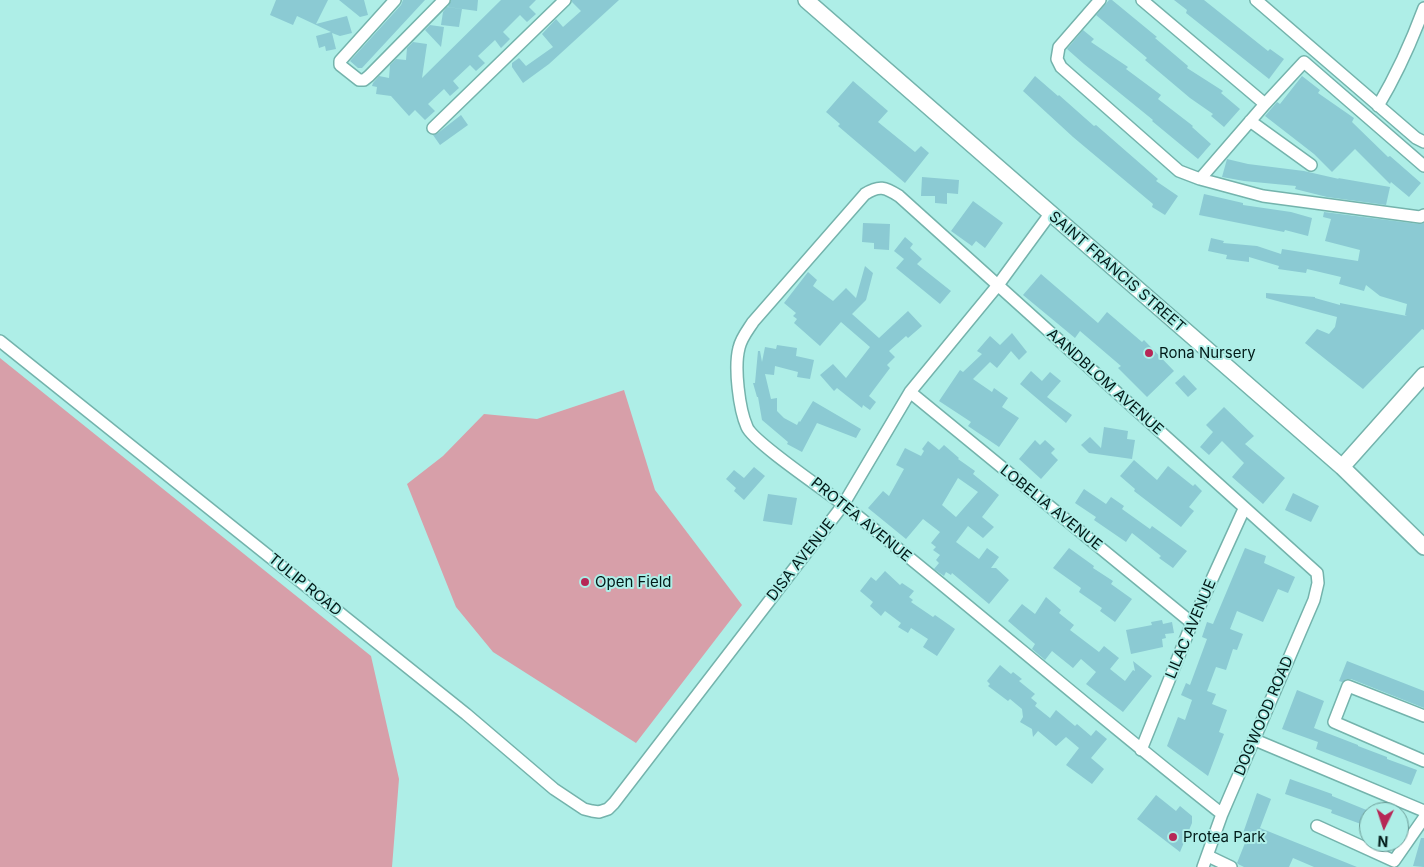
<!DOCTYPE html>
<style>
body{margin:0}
#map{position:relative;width:1424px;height:867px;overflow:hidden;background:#aeeee7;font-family:Inter,sans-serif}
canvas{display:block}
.north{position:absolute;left:1359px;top:802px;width:50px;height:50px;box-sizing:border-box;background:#aeeee7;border:1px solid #699a95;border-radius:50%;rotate:184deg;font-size:14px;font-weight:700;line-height:20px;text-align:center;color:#021b19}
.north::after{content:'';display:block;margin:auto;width:18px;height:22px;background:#b62756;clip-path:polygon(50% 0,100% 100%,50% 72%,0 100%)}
</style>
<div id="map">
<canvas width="1424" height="867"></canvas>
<div class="north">N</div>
</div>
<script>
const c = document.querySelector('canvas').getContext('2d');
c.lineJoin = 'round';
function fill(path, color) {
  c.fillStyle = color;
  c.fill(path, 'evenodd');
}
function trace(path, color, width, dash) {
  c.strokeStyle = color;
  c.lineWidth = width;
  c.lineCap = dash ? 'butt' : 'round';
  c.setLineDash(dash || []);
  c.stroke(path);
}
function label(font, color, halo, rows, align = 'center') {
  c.font = font + ' Inter,sans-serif';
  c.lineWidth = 4;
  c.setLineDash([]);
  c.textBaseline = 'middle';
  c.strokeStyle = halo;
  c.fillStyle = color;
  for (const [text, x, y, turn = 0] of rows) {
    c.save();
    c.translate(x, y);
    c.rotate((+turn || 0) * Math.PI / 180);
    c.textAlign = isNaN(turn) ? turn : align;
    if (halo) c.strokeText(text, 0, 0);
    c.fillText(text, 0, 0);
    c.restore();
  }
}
const green = new Path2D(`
 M0,358L371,656L399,779L392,867H0Z
 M624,390L655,490L742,605L636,743L493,652L456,607L407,484L443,456L484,414L537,419Z`);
const building = new Path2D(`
 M276,0H328L316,24L347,16L352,33L340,36L332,33L336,49L326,51L325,46L319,48L316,36L331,32L297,16L293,25L270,15Z
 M339,0H364L368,15L360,17Z
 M403,0H425L362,68H358L350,61L401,5Z
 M451,0H478L477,11L448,7Z
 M501,0H536L529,7L536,14L527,22L520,15L503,32L510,39L501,48L495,40L478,56L485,63L476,71L470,65L453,81L459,88L450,96L444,89L428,104L435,111L425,120L415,110L409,116L391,96L376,94L377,87L372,86L373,83L379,76L389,78L390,65L396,59L406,60L407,48L413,42L427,44L422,78Z
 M572,0H619L549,64L523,83L512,67V63L519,58L526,66L553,47L542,34L556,19L563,27L581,11L572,2Z
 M1109,0H1112L1157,37L1155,38L1188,66L1187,68L1223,91L1221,93L1240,109L1224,127L1211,116L1213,114L1190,98L1145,60L1147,58L1096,15Z
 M1174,0H1204L1268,51L1270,49L1284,59L1269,79L1186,13L1187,10Z
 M447,7L462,9L459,27L441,25L443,12Z
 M430,25L444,27L441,47L425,30Z
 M1083,30L1094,39L1091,42L1128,67L1126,69L1161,95L1158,99L1193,126L1192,127L1211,144L1198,159L1152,121L1153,120L1084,64L1067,49Z
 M1035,76L1058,96L1059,95L1094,126L1096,125L1158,179L1156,181L1178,196L1165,215L1152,207L1153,204L1073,137L1023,91Z
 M1302,76L1320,90L1318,93L1354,118L1352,122L1388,157L1390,156L1421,183L1409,197L1391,182L1390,184L1355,149L1332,172L1314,154L1265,116L1277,102L1280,104Z
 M853,81L888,111L878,122L915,152L921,146L929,153L905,183L838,126L840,124L826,112Z
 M461,115L468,125L440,145L433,135L438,133Z
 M1227,159L1248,164L1304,171L1339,179L1338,178L1390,187L1386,205L1327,197L1295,189L1296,186L1244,181L1222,177Z
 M922,177L959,180L958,194L947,193V204L935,203V196H921Z
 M1204,194L1243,203V205L1291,212L1312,218L1308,236L1285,230L1284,232L1199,215Z
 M973,201L1003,223L985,248L976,241L972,246L951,231Z
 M1324,212L1419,224L1424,223V330L1422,329L1363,389L1305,343L1317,329L1329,334L1335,327L1337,317L1266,298V293L1315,297V298L1340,305V303L1407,316L1405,315L1407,304L1380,296L1366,285L1364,291L1339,284L1341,277L1307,269L1306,273L1278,269L1279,266L1249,257V262L1226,259L1227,255L1208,251L1211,238L1224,241L1223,243L1257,246L1281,254L1282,249L1358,261L1360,250L1325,241L1331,219L1323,217Z
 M863,223L890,224L889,250L874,249V243L862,242Z
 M905,237L913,244L910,248L922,259L917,264L951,291L940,304L896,268L904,259L894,251Z
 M865,266L873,273L866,300L852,314L879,338L908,311L922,326L908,338L906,336L889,351L895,357L887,365L890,368L869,396L876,402L870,410L863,405L862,408L837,388L834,391L820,375L833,364L846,378L870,347L841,322L820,346L794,323L797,319L793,316L796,313L784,303L808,272L817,280L813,286L833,301L846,288L856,298Z
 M1041,274L1098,323L1107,312L1142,342L1144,340L1174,371L1147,397L1118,368L1121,366L1080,331L1075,338L1023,295Z
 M1012,333L1027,352L1019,360L1011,351L997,368L990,362L973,379L992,392L994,388L1008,398L1002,407L1019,418L999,447L968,426L971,422L939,401L960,370L963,372L982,354L977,351L990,336L1000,345Z
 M777,345L797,348L796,356L814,360L810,379L797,377L798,372L775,366L774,375L765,374L771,399L777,398V411L784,418L797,425L799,421L800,422L813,401L861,429L856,438L817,423L802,452L787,444L788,442L762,420L758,397H757L753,383H755L758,351H760L762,362L765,347L776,349Z
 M1031,371L1042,381L1050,372L1061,381L1047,397L1072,415L1066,423L1020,384Z
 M1184,375L1197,389L1188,397L1175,383Z
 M1224,407L1254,436L1245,444L1285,478L1263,504L1232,477L1244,463L1222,441L1209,455L1200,447L1213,432L1206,425Z
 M1104,427L1128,431L1127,439L1135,440L1132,459L1089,453L1081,445L1090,437L1101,448Z
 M1035,440L1040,445L1045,440L1055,449L1051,453L1058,460L1041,479L1019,459Z
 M928,441L939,450L944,445L959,458L958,459L975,471L973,474L999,495L982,517L994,527L983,538L968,526L956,542L979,559L987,548L999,557L991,568H996L1009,580L989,604L952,573L951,575L946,572L944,576L934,569L939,563L936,560L940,555L933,550L936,547L931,543L940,532L923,519L906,539L868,508L883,491L889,496L904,469L896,465L905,448L921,456L924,451L922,449ZM958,478L978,492L956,517L942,505Z
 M1134,460L1157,480L1168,466L1193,486L1195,484L1202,491L1189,507L1194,511L1181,527L1134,491L1135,489L1120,476Z
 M754,467L765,476L744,500L734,491L736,488L726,479L734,470L744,478Z
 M1084,489L1106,504L1111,497L1124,506L1122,509L1150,529L1152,526L1187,551L1173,568L1159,558L1161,556L1132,533L1126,542L1094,520L1096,517L1075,503Z
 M1293,493L1319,506L1311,522L1285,510Z
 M768,494L797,498L792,525L763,521Z
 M1069,548L1094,566L1093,568L1113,581L1111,584L1132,599L1115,622L1100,611L1102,608L1079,592L1081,588L1053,568Z
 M1245,548L1266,556L1264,563L1295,577L1288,593L1278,589L1263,622L1237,611L1230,629L1243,634L1237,650L1233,649L1226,670L1216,667L1207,691L1216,694L1212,704L1227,710L1219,732L1224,734L1208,776L1167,746L1178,717L1185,720L1192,700L1181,695L1186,683L1190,685L1207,639L1202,637L1207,622L1213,624Z
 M885,571L900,585L902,583L914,591L909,597L913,600L911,602L933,617L935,615L955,629L937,656L923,647L928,639L911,628L908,633L898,627L901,623L885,611L881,616L870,606L873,602L860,591L871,577L876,581Z
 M1046,597L1061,610L1059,613L1074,625L1070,630L1099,652L1104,646L1119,658L1110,669L1125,681L1133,670L1135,671L1133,661L1152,676L1123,712L1086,684L1096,672L1081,659L1073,668L1052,651L1045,660L1032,649L1035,644L1008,621L1022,604L1035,614Z
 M1162,620L1163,624L1172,622L1174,633L1165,634L1166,638L1162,639L1163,647L1131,654L1126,630L1152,625L1151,622Z
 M1347,661L1424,691V708L1351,679H1346L1342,682L1339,681Z
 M1000,665L1011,674L1013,672L1022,679L1019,681L1035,694L1031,698L1037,703L1035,706L1050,718L1056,710L1075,726L1077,724L1091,736L1096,730L1107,739L1091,758L1104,769L1092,784L1066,765L1079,748L1066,737L1056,746L1038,731L1033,737L1032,729L1020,722L1023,717L1022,709L1010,699L1008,701L988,686L990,684L987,681Z
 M1297,690L1324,701L1314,728L1358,745V746L1387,757V759L1417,770L1411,785L1316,749L1318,742L1282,729Z
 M1290,779L1332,794V796L1369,811V827L1331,813L1332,810L1285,794Z
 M1257,793L1271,799L1260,828L1357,867H1314L1293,858L1289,867H1244L1238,864L1237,863L1247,838L1242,836Z
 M1156,795L1176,811L1180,806L1192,816V823L1180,852L1137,819Z
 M1421,838H1424V867L1413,866Z`);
const minor = new Path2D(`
 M395,0L340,61V65L359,80H364L369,76L444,0
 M1100,0L1059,47L1057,59L1061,67L1179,171L1200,179L1263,196L1420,217L1424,215
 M1142,0L1265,104
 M1256,0L1416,138L1424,142
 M1378,106C1397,74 1411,43 1424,8
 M1250,121L1311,165
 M433,128L565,0
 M1200,179L1265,104L1304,62L1424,166
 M0,341L466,714L554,789L584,809L592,811L599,812L608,809L614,803L843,505L910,392L998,285L1050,214
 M910,392L1192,623
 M1424,716L1348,686L1334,722L1424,761
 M1255,740L1424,811
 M1141,750L1192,623L1244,509
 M1317,826L1394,861L1424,818
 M1208,856L1231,867
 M1203,867L1222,814L1314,600L1318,583L1317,573L899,196C885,187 879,185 865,194L753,322C748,330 741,338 739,348C734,367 739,409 747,427C753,442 826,491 844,505C971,606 1094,713 1222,814`);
const tertiary = new Path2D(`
 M806,0L1342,467L1424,547
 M1342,467L1424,375`);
const markers = [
 [1149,353,5,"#b62756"],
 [585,582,5,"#b62756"],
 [1173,837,5,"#b62756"]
];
const streetNames = [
 ["SAINT FRANCIS STREET",1117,272,41],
 ["AANDBLOM AVENUE",1105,382,42],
 ["LOBELIA AVENUE",1051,508,39],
 ["PROTEA AVENUE",861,520,39],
 ["DISA AVENUE",801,560,-52],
 ["TULIP ROAD",305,585,39],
 ["LILAC AVENUE",1191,629,-67],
 ["DOGWOOD ROAD",1264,716,-67]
];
const poiNames = [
 ["Rona Nursery",1159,353],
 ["Open Field",595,582],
 ["Protea Park",1183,837]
];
fill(green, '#d79fa9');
fill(building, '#8bcad3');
trace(minor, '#74b3ac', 14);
trace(tertiary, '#74b3ac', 18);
trace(minor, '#fff', 11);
trace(tertiary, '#fff', 15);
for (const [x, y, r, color] of markers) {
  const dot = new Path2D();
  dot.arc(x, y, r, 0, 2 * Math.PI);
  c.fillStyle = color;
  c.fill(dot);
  trace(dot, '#aeeee7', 2);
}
label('15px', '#021b19', '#aeeee7', streetNames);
label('15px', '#021b19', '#aeeee7', poiNames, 'left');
</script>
